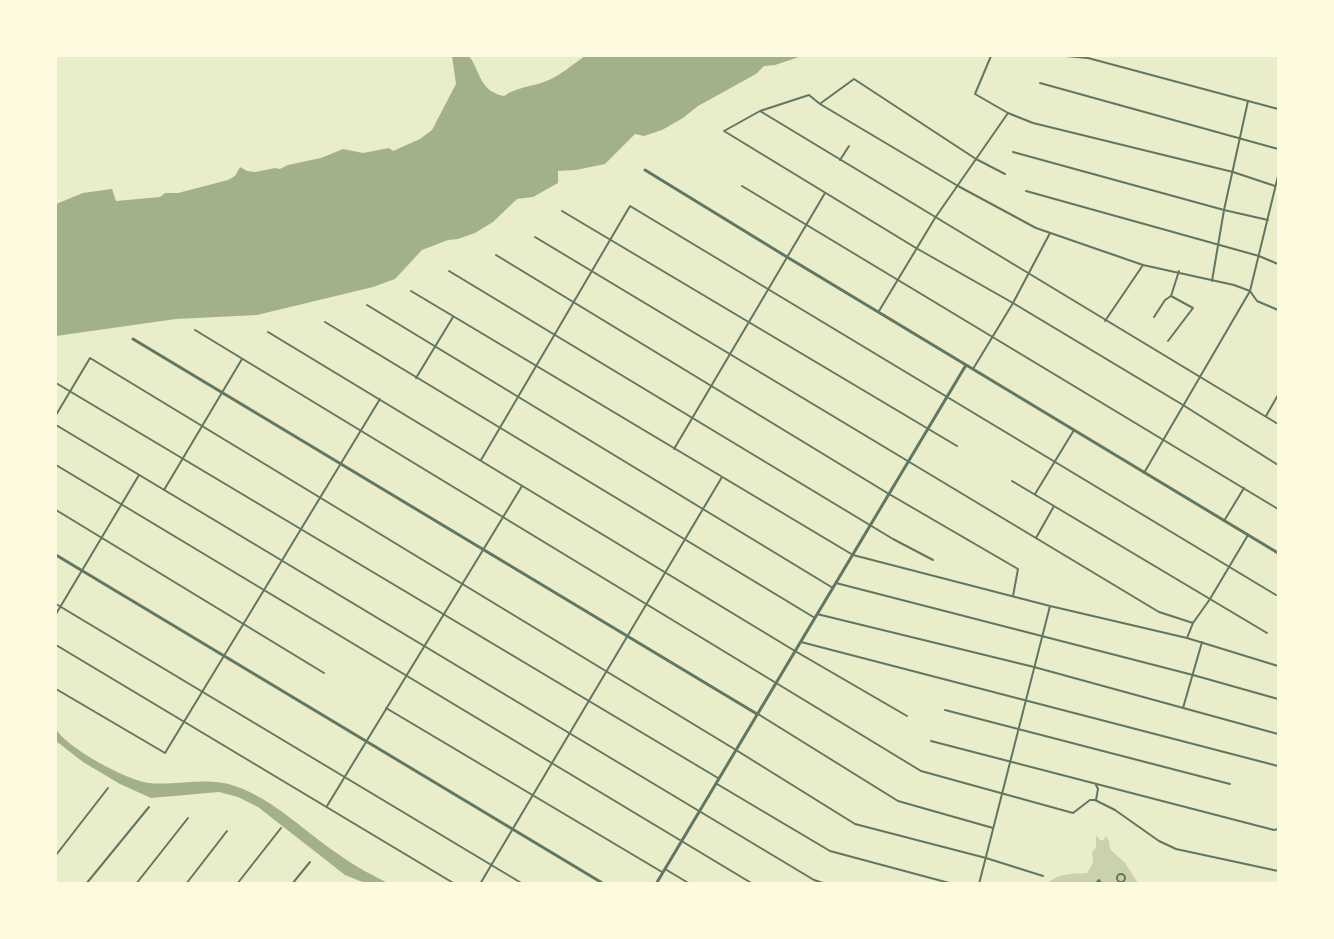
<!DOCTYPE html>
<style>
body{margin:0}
#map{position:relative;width:1334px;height:939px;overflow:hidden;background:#e9edc9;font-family:Inter,sans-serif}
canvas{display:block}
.frame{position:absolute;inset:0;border:57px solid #fefae0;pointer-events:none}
</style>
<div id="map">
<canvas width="1334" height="939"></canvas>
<div class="frame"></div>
</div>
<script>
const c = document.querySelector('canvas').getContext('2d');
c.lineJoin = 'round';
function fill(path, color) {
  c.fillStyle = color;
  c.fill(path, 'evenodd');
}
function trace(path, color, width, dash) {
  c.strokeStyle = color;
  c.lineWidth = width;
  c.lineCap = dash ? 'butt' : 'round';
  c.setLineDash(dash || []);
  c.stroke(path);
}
const green = new Path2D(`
 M1096,835L1100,840H1104L1105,836L1109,840L1110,849L1125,863L1138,883L1047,884C1057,873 1073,874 1087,873L1093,863L1092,852L1096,848Z`);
const water = new Path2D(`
 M452,56H469C481,72 479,91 504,96C517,87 530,87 544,82C560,76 572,65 585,56H802L775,65L764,66L756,74L698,106L683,118L662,130L644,136L635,134L605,164L576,170L558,171V183L533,197L517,199L493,222L475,233L458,239L448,240L422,250L395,279L373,287L257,315L176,319L56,336V204L83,193L112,189L116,201L160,197L165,193H178L228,180L235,176L240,167L247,171L255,172L275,168L280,169L288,165L321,158L343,149L363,153L389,148L393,151L420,139L432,130L456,84Z
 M56,729C67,748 126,780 149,783C178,786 207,776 235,786C275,800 306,833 341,856C356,867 372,875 388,883H365L345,875L258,807L238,797L219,792L151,798L120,784L83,762L56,741Z`);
const pedestrian = new Path2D(`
 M1117 878a4 4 0 1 1 8 0a4 4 0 1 1-8 0Z
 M1095,884L1099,880L1102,884`);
const minor = new Path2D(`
 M991,56L975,94L1008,113L1033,123L1233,172L1275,186
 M1066,56L1088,58L1278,109
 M1040,83L1278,149
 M821,103L854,79L976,159L1005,174
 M760,111L1278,424
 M1013,152L1224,210L1268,220
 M840,160L849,146
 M742,186L1278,509
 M1026,191L1259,256L1278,264
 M562,211L957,446
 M535,237L1159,612L1193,623
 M496,255L889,494L1018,569L1013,596
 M449,271L893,539L933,560
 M1212,281L1224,210L1248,101
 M411,291L853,555L1050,606L1187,638L1278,666
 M367,305L833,588
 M1278,310L1257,301L1250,291L1234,285L1143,265L1036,228L958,186L820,104L809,95L760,111L724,131L916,248L1013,303L1183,405L1278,465
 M879,311L935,218L1008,113
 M1154,317L1165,300L1171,296L1179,271
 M1105,321L1143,265
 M325,322L815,618
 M195,330L921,771L1073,813L1090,800H1095L1115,810L1159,841L1176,849L1278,871
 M268,332L795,651L907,716
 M1168,341L1193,308L1171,296
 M973,369L1013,303L1050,233
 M416,378L453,317
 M56,383L718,778
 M56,415L90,358L736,750L855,824L986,858L1043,876
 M1266,416L1278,395
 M56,425L814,880L826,884
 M674,449L825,193
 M481,460L630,206L1276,595
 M56,465L753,884
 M1144,473L1250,291L1278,176
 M1012,481L1267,633
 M164,490L242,359
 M1035,494L1074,430
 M56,510L324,673
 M1224,521L1244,488
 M1036,538L1054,506
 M836,583L1193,675L1278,699
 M56,604L523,884
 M56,614L139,475
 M817,614L1034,667L1278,734
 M1187,638L1193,623L1210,599L1248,535
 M801,642L1278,766
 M56,645L455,884
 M56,689L165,753L380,399
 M386,708L662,872
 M1183,708L1202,642
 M945,710L1230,784
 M758,714L898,801L993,828
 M931,741L1274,830L1278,829
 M717,784L830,851L953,884
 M1096,785L1098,789L1096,800
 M327,806L522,486
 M56,855L108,788
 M665,869L690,884
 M86,884L149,807
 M136,884L188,818
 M186,884L227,831
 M237,884L281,828
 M292,884L310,862
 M480,884L722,477
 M979,884L1050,606`);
const tertiary = new Path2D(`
 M645,170L787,257L1278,553
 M133,339L757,714
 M56,555L604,884
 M656,884L966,365`);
fill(green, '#cad2ad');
fill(water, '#a3b18a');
trace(pedestrian, '#617663', 2);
trace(minor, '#617663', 2);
trace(tertiary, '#617663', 3);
</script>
